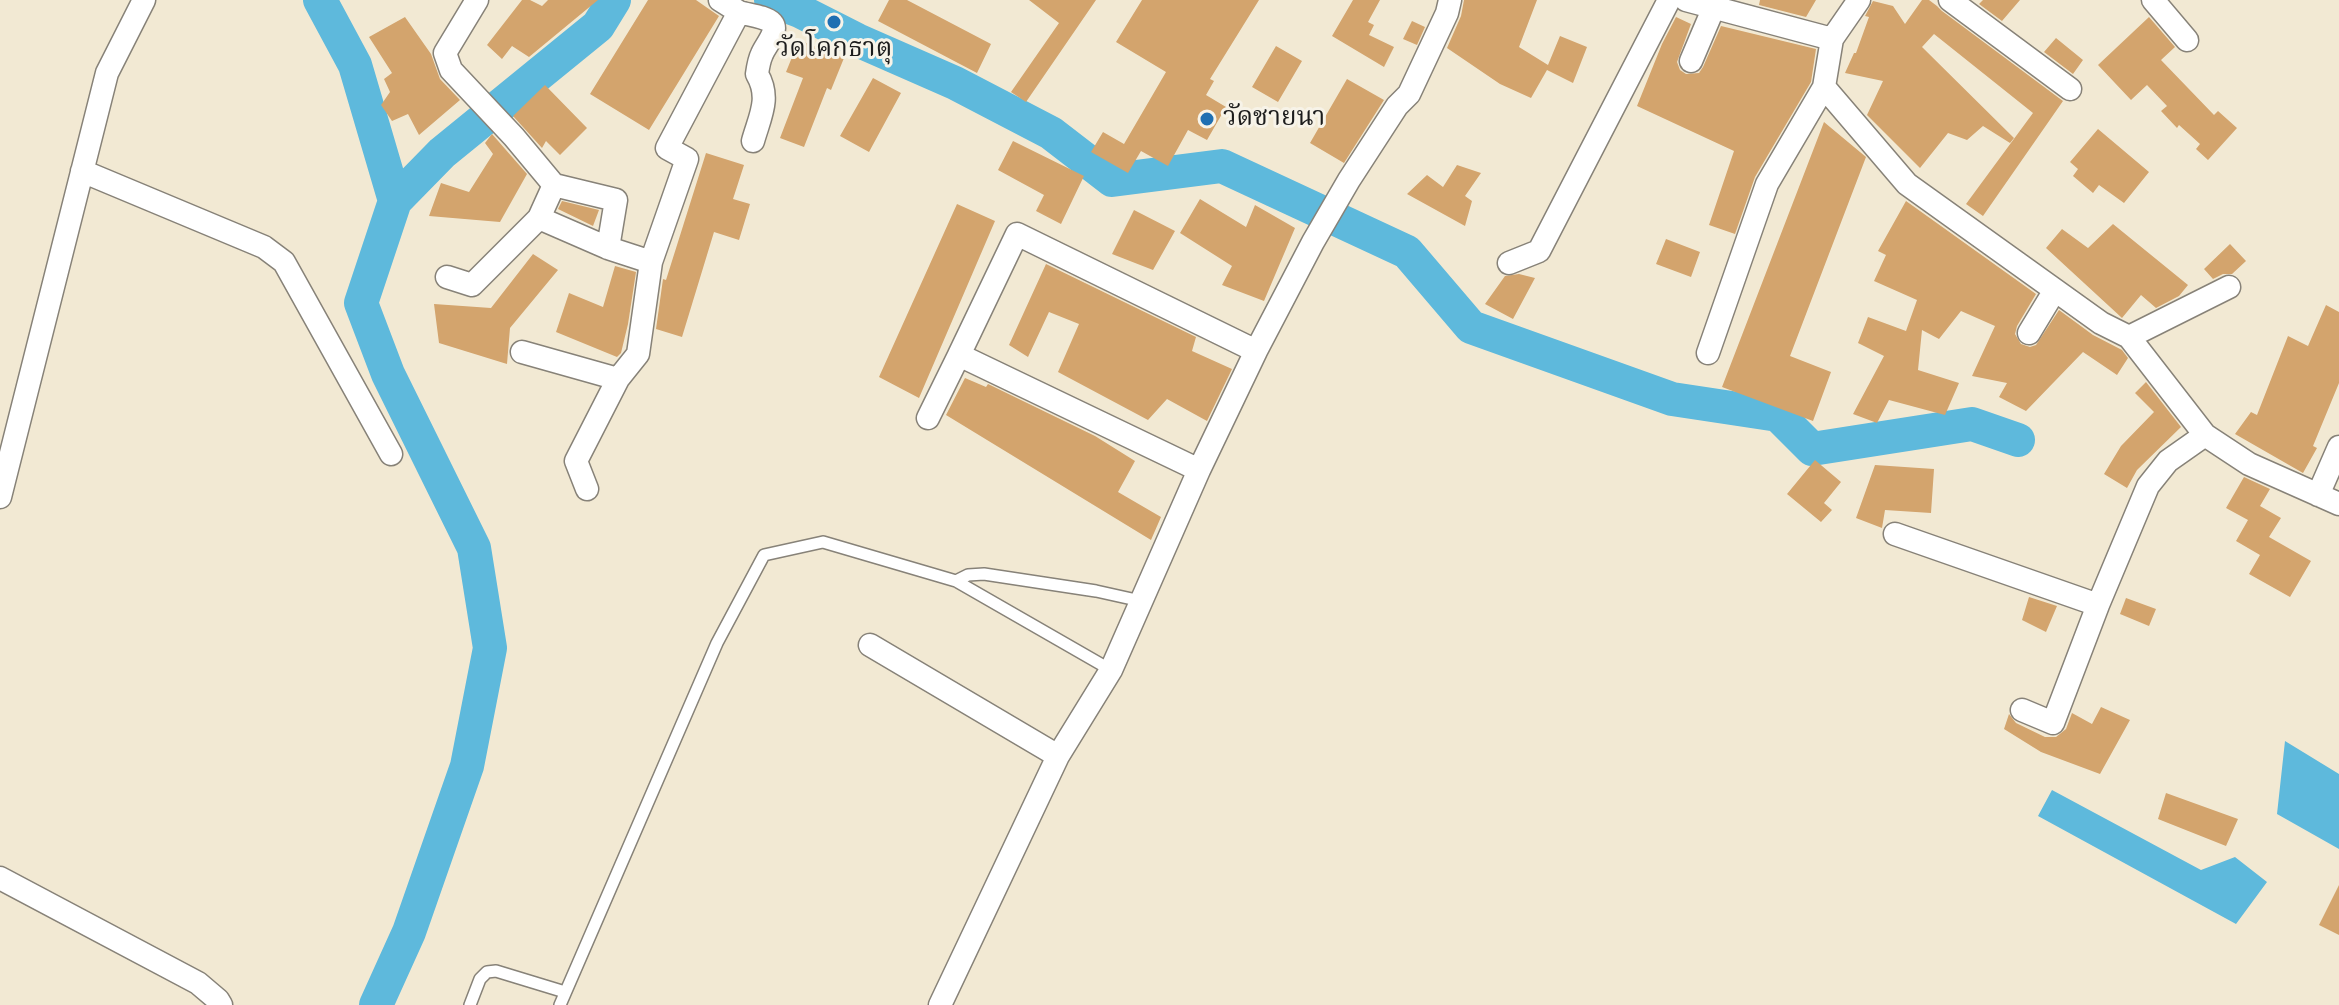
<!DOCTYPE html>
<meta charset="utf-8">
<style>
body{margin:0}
canvas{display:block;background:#f2e9d3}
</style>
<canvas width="2339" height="1005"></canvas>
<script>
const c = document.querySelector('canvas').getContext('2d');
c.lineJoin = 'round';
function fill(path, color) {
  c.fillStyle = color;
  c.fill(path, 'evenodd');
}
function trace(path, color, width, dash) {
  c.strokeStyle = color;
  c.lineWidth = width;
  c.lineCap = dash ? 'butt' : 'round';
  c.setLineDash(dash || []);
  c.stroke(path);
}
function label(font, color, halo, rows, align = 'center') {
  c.font = font + ' "IM FELL Double Pica","Noto Serif Thai",serif';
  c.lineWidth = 6;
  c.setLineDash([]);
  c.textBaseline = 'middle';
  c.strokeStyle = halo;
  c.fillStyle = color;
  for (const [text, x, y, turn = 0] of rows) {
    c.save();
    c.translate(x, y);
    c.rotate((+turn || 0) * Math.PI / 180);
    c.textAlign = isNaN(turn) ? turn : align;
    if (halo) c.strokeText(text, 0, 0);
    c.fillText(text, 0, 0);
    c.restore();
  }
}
const water = new Path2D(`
 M2285,741L2339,774V849L2277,814Z
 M2052,790L2201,870L2235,857L2267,882L2236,924L2038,816Z`);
const river = new Path2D(`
 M320,0L355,65L395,201
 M771,0L800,11L857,40L955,83L1051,133L1112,180L1222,166L1407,252L1471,327L1672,399L1778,415L1812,449L1972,424L2018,440
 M376,1005L409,932L467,766L490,648L474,548L388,374L361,303L395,201L442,153L598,26L614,0`);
const building = new Path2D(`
 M522,0H530L542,6L548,0H598L529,57L512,46L502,59L487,45Z
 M648,0H696L719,16L649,130L590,94Z
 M889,0H907L991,44L977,73L878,21Z
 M1029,0H1096L1026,102L1011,92L1059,23Z
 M1142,0H1259L1210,79L1214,81L1206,95L1226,107L1207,140L1188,130L1168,166L1141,151L1128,173L1091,152L1103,132L1124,144L1166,72L1116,42Z
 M1353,0H1380L1368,22L1374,25L1369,35L1394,47L1384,67L1332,36Z
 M1464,0H1537L1519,47L1548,65L1560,36L1587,47L1573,83L1547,70L1531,98L1500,84L1447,48L1461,16Z
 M1760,0H1816L1806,17L1759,5Z
 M1922,0H1929L1937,6L1942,11L2063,101L1983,216L1966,204L2033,113L1934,34L1922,47L2014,138L2010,143L1983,126L1967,140L1948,133L1920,168L1867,115L1883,81L1845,73L1854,53H1856L1869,17L1865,16L1873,1L1893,6L1905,24Z
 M1983,0H2020L2002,21L1979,4Z
 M405,17L431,54L440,79L460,100L419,135L408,114L392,121L381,105L390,92L384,79L392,73L369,37Z
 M1676,17L1691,24L1677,62L1680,70L1686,74L1699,73L1703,67L1721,26L1816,49L1811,82L1755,177L1735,234L1709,225L1734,151L1637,106L1662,44Z
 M2149,17L2175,47L2161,60L2214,115L2218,111L2237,128L2208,160L2196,149L2200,144L2179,125L2177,128L2161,111L2167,106L2147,85L2131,100L2098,65Z
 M1412,21L1425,27L1417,45L1403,39Z
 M2056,38L2083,60L2073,74L2044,52Z
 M799,40L844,58L831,90L827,88L804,147L780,138L803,78L786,72Z
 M1276,46L1302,61L1278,102L1252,87Z
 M873,78L901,93L869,152L840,136Z
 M1347,79L1384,100L1344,163L1310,143Z
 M545,85L587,128L560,155L546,141L542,148L513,116Z
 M1824,122L1866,157L1790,356L1831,372L1813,421L1722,387Z
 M2098,129L2149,172L2124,203L2099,185L2093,193L2073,176L2078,169L2070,162Z
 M492,134L527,174L500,222L429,216L441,183L469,192L493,154L485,143Z
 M1013,141L1084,176L1061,224L1036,211L1044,195L998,170Z
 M706,153L744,165L733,199L750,204L739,240L714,232L682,337L656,329L663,279L666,280Z
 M1457,165L1481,173L1465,196L1472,201L1465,226L1407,194L1427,175L1443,187Z
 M1200,199L1246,227L1255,205L1295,228L1264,301L1222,285L1232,266L1180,233Z
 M562,201L599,210L593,226L558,209Z
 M1906,201L2036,294L2017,326L2015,334L2021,344L2030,347L2036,345L2059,310L2093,335L2122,350L2128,358L2117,375L2083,352L2026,411L1999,397L2007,383L1972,376L1995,326L1961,311L1939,339L1922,330L1918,370L1959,383L1945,415L1889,400L1877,423L1853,414L1884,356L1858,343L1868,317L1906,331L1917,300L1874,281L1886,255L1878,251Z
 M957,204L995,221L919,398L879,377Z
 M1134,210L1175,231L1153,270L1112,254Z
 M2113,224L2188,285L2179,296L2156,308L2141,295L2122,318L2046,248L2062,229L2088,248Z
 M1666,239L1700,252L1691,277L1656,264Z
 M2230,244L2246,261L2232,274H2223L2213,279L2204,269Z
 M533,254L558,270L510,328L507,364L439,343L434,304L491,308Z
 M1046,264L1196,337L1192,351L1232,369L1207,421L1167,399L1148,420L1058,372L1079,324L1049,312L1028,357L1009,345Z
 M615,266L636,272L628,324L621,353L617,357L556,332L569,293L603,307Z
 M1519,274L1535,278L1513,319L1485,304L1505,276Z
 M2326,305L2339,312V383L2313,446L2317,448L2303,473L2235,434L2251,412L2257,415L2288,336L2308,346Z
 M965,378L986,387L988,384L1095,436L1135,461L1118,492L1161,517L1151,540L946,415Z
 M2146,382L2181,427L2137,470L2127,488L2104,474L2121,446L2154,412L2135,393Z
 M1815,460L1841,482L1824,503L1832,510L1821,522L1787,494Z
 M1875,465L1934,469L1931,513L1885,510L1882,528L1856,518Z
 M2244,477L2270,489L2260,506L2281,518L2269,537L2311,561L2290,597L2249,574L2260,555L2236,541L2248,520L2226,508Z
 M2029,597L2057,606L2046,632L2022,620Z
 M2126,598L2156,609L2149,626L2120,614Z
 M2101,707L2130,720L2100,774L2041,752L2004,729L2009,714L2016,723L2045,737H2056L2066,729L2072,713L2092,724Z
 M2166,793L2238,819L2226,846L2158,819Z
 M2339,885V935L2319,925Z`);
const lane = new Path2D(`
 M956,581L968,575L984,574L1096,591L1141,601
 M470,1005L480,979L487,972L496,971L565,992
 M560,1005L717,643L764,555L823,542L956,581L1111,670`);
const street = new Path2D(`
 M477,0L445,53L451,70L514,137L554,185
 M1686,0L1832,39
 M1950,0L2070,89
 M2153,0L2187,40
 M739,12C748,15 765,16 772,23C779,31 765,46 762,54C759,60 758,67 757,74C771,98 760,116 753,141
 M1691,61L1714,7
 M1824,87L1907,184L2101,323L2129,337L2205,435L2249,464L2339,504
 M82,171L264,247L284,262L391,454
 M608,248L616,200L554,185L539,218L608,248L651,262L687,159L667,148L739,12L720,0
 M1509,263L1539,251L1669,0
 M447,277L472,285L539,218
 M2029,333L2055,290
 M2129,337L2229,287
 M522,352L618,379
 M1708,353L1767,184L1824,87L1832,39L1859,0
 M928,418L959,355
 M1199,470L959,355L1017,234L1256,351
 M587,489L576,461L618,379L638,354L651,262
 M2318,495L2339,447
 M0,497L107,73L144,0
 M1895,534L2098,605L2148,486L2168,461L2205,435
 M870,645L1058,756
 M2022,710L2053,723L2098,605
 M0,878L198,983L218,1000L221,1005
 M940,1005L1058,756L1111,670L1199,470L1256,351L1313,242L1349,180L1397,106L1409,94L1447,13L1450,0`);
const markers = [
 [834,22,8,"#1f6fb2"],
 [1207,119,8,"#1f6fb2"]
];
const poiNames = [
 ["วัดโคกธาตุ",834,50],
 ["วัดชายนา",1223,119,"left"]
];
fill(water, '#5eb9dc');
trace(river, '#5eb9dc', 34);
fill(building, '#d3a46d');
trace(lane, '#878278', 14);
trace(street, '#878278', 25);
trace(lane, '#fff', 11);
trace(street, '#fff', 22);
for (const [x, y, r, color] of markers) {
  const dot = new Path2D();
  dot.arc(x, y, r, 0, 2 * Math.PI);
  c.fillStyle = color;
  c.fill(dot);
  trace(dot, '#f7f3e8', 3);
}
label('26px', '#1c1c1c', '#f7f3e8', poiNames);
</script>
